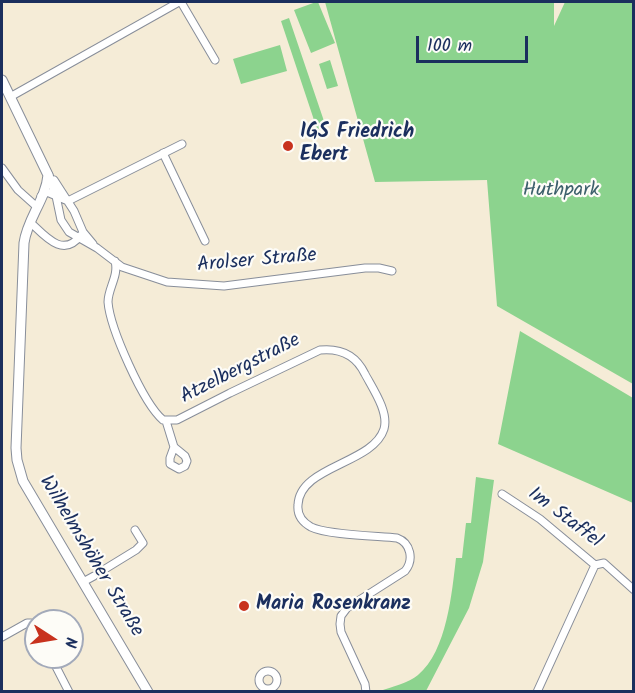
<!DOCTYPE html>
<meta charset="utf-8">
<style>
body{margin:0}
#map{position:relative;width:635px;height:693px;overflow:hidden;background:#f5ecd7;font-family:Kalam,sans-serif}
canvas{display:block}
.frame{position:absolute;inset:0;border:3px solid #1b2f5e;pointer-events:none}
.north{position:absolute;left:24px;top:609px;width:60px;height:60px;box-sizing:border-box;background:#fdfcf7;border:2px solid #a3aaba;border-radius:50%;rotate:102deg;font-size:16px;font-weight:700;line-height:24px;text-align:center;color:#1b2f5e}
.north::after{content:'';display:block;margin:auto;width:21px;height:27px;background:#c8321e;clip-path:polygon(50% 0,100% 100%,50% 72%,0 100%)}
.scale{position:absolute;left:416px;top:36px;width:112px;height:27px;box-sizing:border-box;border:3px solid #1b2f5e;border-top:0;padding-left:8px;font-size:18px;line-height:21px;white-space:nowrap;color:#1b2f5e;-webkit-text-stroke:4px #fdfcf7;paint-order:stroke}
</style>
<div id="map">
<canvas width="635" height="693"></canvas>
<div class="frame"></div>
<div class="north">N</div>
<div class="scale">100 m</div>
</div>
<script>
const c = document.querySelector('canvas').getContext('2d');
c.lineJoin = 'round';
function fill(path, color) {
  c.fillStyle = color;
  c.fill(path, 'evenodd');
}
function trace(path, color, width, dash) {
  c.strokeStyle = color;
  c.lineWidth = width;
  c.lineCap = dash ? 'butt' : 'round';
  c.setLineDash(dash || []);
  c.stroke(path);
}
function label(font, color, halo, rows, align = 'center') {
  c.font = font + ' Kalam,sans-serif';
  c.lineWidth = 4.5;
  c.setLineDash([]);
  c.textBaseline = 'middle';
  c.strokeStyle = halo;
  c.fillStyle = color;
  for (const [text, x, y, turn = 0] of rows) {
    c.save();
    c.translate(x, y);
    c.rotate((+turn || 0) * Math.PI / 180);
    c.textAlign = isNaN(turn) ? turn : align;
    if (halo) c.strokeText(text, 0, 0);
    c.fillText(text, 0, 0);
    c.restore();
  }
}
const green = new Path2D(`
 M316,2H318L335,43L311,53L294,10Z
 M325,2H554V26L565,2H633V384L497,306L487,180L375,182Z
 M289,18L326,127L317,129L281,21Z
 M280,45L287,71L241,84L233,59Z
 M330,60L338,86L327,89L319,64Z
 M520,331L633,398V503L498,444Z
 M476,477L494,480L483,562L469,608L426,691H380C391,687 409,683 418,675C447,651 452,592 456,558H462L466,523H471Z`);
const minorTunnel = new Path2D(`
 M94,576L105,569`);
const minor = new Path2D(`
 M181,2L215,60
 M10,97L179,2
 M163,153L205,241
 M2,168L18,190L37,207
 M49,175L56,196L61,220L69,232L97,248L122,267L167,282L224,286L365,268H379L392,271
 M54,180L74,211L83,232L93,244
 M41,196L47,192L68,201L182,144
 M30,222C45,236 63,259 81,235
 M115,261C119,276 108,288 108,302C110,328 143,403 163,420H177L230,393L320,350C340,348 356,355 365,374C373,389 389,412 384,429C373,464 299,466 298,505C297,515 302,522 311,527C327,535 378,536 397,538C411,543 414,560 405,571L347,608L341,616L340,624L341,632L365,684L366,692
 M166,421L174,447L170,458V464L179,469L185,466L187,461L185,456L174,447
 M502,494L540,519L595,565L604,563L634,590
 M105,569L136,550L143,543L135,530
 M83,582L94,576
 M2,637L27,623H31L36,628
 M51,657L69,692
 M259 680a9 9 0 1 1 18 0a9 9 0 1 1-18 0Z
 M537,692L595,565`);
const secondary = new Path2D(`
 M2,80L48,175C46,199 27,219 24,243L16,448L17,460L23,481L148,692`);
const markers = [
 [288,146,6,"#c8321e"],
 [244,606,6,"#c8321e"]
];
const poiNames = [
 ["IGS Friedrich",300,134],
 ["Ebert",300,157],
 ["Maria Rosenkranz",256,606]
];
const parkNames = [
 ["Huthpark",561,192]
];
const streetNames = [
 ["Arolser Straße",257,262,-5],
 ["Atzelbergstraße",241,370,-27],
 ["Im Staffel",564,519,37],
 ["Wilhelmshöher Straße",90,557,59]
];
fill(green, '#8cd38e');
trace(minorTunnel, '#c9c6bf', 7, [7, 3.5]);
trace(minor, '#888e9a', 9);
trace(secondary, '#888e9a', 11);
trace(minor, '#fff', 7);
trace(secondary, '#fff', 9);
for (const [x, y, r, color] of markers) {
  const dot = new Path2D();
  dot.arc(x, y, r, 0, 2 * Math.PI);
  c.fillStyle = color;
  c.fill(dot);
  trace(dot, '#fdfcf7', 2);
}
label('bold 20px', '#1b2f5e', '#fdfcf7', poiNames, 'left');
label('20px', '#3d606c', '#fdfcf7', parkNames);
label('20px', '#1b2f5e', '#fdfcf7', streetNames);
</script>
